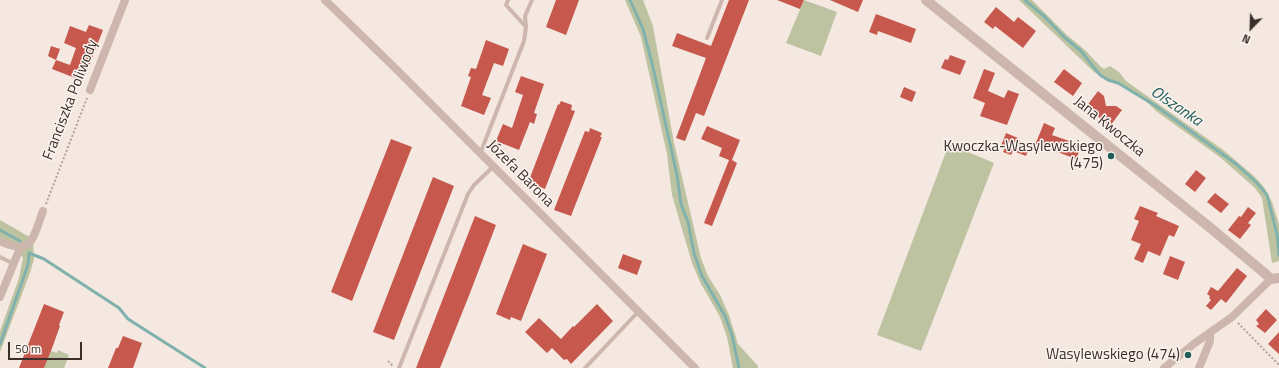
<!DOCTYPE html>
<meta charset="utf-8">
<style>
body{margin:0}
#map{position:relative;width:1279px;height:368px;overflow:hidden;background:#f4e8e1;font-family:"Titillium Web",sans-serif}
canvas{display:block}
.north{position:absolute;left:1231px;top:8px;width:40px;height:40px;-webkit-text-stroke:3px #fbf3ee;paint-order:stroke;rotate:203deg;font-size:11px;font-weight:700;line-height:16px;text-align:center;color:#3b2e2b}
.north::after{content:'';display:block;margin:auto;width:14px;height:18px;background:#3b2e2b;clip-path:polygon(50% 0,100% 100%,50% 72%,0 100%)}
.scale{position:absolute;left:8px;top:342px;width:74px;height:18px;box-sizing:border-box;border:2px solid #3b2e2b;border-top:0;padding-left:5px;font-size:12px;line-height:14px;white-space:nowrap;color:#3b2e2b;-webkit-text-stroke:3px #fbf3ee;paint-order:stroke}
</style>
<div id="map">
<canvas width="1279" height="368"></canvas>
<div class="north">N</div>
<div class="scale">50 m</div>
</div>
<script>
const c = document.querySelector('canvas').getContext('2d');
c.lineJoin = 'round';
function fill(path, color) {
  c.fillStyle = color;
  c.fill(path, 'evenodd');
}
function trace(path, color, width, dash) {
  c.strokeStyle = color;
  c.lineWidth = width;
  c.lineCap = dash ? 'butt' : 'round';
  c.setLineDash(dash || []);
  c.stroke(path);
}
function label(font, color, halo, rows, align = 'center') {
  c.font = font + ' "Titillium Web",sans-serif';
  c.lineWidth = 3;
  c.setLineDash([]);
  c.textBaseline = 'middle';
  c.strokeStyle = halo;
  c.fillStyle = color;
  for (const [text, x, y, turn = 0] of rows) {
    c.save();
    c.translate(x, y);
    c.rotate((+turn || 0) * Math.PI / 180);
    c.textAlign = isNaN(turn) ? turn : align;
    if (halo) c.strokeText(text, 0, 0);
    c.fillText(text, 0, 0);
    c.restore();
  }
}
const green = new Path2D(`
 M625,0H643L653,26L674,143L701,258L708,276L720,295L729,315L738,344L758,366V368H733L727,337L720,317L700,282L692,263L672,195L667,154L641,37Z
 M804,0L837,12L821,56L786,43Z
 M1019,0H1032L1068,36L1085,50L1101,67L1104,69L1110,66L1119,72L1126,81L1222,149L1254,176L1264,187L1272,202L1279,224V261L1272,263L1262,198L1255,188L1221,158L1156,111L1144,99L1118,83L1108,80L1100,75L1094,72Z
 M949,144L994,163L921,351L877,335Z
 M0,220L33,239L34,259L30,273L0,352V331L19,278L23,258L18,249L0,241Z
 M58,350L69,355L64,368H44L51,351L57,353Z`);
const stream = new Path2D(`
 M630,0L643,29L652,63L677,175L681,204L688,222L694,253L702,276L725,316L732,335L739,368
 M1025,0L1045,17L1064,37L1080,50L1100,75L1108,80L1118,83L1156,106L1236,164L1257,183L1267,195L1277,234L1279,255
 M0,230L20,241
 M0,344L28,265L29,253L44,259L119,308L128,319L205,368`);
const building = new Path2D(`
 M556,0H579L566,35L546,27Z
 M729,0H749L704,116L696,113L685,141L676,138L706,58L672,46L677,33L711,46Z
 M777,0H804L800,9Z
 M830,0H863L858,12Z
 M996,7L1014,22L1018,17L1036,31L1023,48L995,26L993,29L984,22Z
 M876,14L916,29L911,43L878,31L877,35L869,32Z
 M89,25L103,30L83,81L52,69L56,60L70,65L76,48L64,43L70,26L86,32Z
 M486,40L509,49L503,66L494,63L482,95L491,98L484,115L461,106L471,77L468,76L471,68L476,69Z
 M51,46L60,49L56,60L48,56Z
 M950,55L966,61L960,75L941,68L945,59L948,60Z
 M984,69L995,73L988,91L1004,98L1008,90L1019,94L1007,125L980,116L985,103L973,98Z
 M1064,69L1082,83L1073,96L1054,82Z
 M521,76L544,84L534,113L537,114L534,124L530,122L519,150L496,141L503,124L512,128L523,95L515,92Z
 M904,87L916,92L912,102L900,97Z
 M1098,91L1104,96L1106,106H1116L1122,110L1110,126L1086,107Z
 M561,101L572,105L571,110L575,111L545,189L528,183L558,104L559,105Z
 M1044,123L1055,128L1052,135L1078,144L1075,150L1079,152L1076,159L1047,148L1046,150L1035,145Z
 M707,126L740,140L732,160L737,163L712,226L704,223L729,160L719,156L722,148L701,139Z
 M590,128L602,133L600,137H602L571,216L554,210L585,131L589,132Z
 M1006,133L1018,138L1017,140L1030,146L1026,156L1013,151L1011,155L1003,152L1005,148L1001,146Z
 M391,139L412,147L352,301L331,292Z
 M1196,170L1206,178L1195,192L1185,184Z
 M433,177L454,186L394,340L373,332Z
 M1215,193L1229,204L1221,213L1207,202Z
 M1140,206L1158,213L1156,216L1179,226L1174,237L1169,235L1160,256L1148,251L1143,263L1134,259L1141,244L1131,240L1139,221L1134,219Z
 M1248,207L1256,213L1248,223L1251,225L1240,239L1228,230L1239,216L1241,217Z
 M475,216L496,225L470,293L440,368H416Z
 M523,244L547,254L521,321L511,317L510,320L496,314Z
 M623,254L642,261L637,275L618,268Z
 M1170,256L1185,262L1178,280L1163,274Z
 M1237,268L1247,276L1226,303L1221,299L1211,310L1206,306L1211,300L1209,298L1210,296L1207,294L1211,287L1218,291Z
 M44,304L64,312L59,325L60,326L51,351L44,368H19Z
 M597,304L613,321L571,364L567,359L564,360L552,348L547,353L525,332L539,318L561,339L573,326L574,327Z
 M1266,309L1277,320L1265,333L1256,326L1259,324L1256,320Z
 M1279,332V354L1268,344Z
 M123,336L142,343L133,368H108L116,348H118Z`);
const path = new Path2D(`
 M46,204L87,98
 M1238,323L1279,365
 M388,361L393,366`);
const service = new Path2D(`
 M508,0L506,5L526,27
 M707,38L722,0
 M480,154L524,41L526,27L525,16L532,0
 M0,257L14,264
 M399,368L468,194L474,185L493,167
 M585,368L638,312`);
const minor = new Path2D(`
 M325,0L394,67L695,368
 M90,90L125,0
 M0,241C33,257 33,237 43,211
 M0,297L20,248
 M1164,368L1195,343L1232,317L1271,279
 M1199,368L1210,341V333`);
const tertiary = new Path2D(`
 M926,0L1213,230L1262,271L1271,279L1279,278`);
const markers = [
 [1111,156,4,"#205d58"],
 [1188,355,4,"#205d58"]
];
const streetNames = [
 ["Franciszka Poliwody",71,100,-69],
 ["Jana Kwoczka",1109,127,39],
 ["Józefa Barona",520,174,45]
];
const poiNames = [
 ["Kwoczka-Wasylewskiego",1103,147],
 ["(475)",1103,164],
 ["Wasylewskiego (474)",1180,355]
];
const waterNames = [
 ["Olszanka",1176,107,34]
];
fill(green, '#bdc3a1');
trace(stream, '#80b1ac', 3);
fill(building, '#c6584d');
trace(path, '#b8a097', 2, [2, 2]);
trace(service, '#ccb6ad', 4);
trace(minor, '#ccb6ad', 8);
trace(tertiary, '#ccb6ad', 10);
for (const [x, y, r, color] of markers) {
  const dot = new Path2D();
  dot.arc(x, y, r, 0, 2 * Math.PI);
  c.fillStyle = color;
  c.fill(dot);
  trace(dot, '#fbf3ee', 1.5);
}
label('15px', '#3b2e2b', '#fbf3ee', streetNames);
label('15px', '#3b2e2b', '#fbf3ee', poiNames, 'right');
label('italic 16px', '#205d58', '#fbf3ee', waterNames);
</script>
